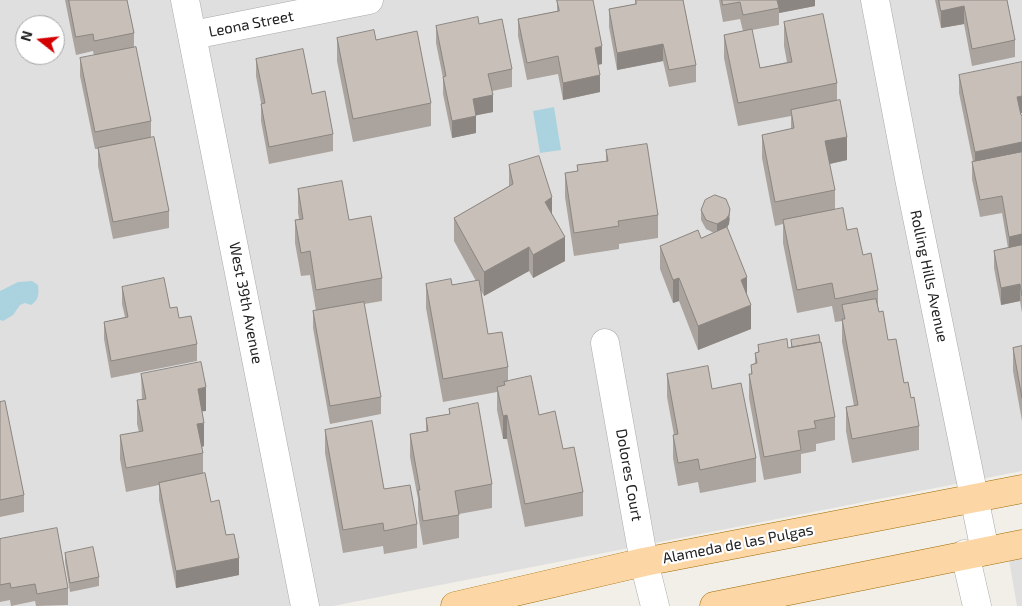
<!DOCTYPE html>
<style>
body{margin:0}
#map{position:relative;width:1022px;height:606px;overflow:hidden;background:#f2efe9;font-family:"Exo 2",sans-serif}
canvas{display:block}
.north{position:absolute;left:15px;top:15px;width:50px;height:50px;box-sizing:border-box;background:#fff;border:1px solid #a7a7a7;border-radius:50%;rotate:286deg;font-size:14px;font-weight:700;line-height:20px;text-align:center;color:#222}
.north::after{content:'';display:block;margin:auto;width:18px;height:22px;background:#d40000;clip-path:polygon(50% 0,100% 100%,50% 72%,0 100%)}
</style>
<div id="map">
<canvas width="1022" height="606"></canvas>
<div class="north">N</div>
</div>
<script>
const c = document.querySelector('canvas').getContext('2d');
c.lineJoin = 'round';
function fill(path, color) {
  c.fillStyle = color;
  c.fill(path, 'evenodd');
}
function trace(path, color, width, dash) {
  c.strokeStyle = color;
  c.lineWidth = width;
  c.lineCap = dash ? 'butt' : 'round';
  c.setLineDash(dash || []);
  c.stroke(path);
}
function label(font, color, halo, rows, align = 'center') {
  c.font = font + ' "Exo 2",sans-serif';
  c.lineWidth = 4.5;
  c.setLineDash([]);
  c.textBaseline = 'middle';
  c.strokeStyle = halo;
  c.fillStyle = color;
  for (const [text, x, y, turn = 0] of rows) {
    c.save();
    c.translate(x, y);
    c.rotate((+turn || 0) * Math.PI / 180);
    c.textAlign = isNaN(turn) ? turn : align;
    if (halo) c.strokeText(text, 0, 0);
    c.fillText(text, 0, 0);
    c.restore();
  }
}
const residential = new Path2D(`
 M0,0H1022V471L333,606H0ZM25,25H55V55H25Z
 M1022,557V606H1017L1009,560Z`);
const water = new Path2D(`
 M554,107L561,150L540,153L533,111Z
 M32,281L38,285C39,294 39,300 31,305L25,303L20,305L13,315L3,321L0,320V291L18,282Z`);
const minor = new Path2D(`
 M185,0L305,606
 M875,0L909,178L985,551
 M193,35L369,0
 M605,343L644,562L655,606
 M965,554L977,606`);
const major = new Path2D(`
 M455,606L644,562L1022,489
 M714,606L1022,544`);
const wall = new Path2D(`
 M65,0H127L134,33V47L151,121V138L169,211V228L113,239L98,166V149H95L80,76V58L94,56L93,51L76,55Z
 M557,0L602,64L598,65L600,92L563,100L558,74L527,80L518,36V19L557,11Z
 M635,0H683L696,65V82L669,87L663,61L617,70L609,27V9L635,4Z
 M719,0H815V6L779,13V25L752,30L760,68L787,62L784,46V22L837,83V101L847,160L829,164L835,190V210L863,255L878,290V307L888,340L904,383L911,398L919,426V450L852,463L846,431V407L854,406L842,342V321L835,322L832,306L797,313L783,243V224L775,226L762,158V135L791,129V116L738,126L724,58V35L743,31L740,19L723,22Z
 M935,0H1007L1015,40V57L972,66L964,24L941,28Z
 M479,24L512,69V87L492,91L493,112L476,115V133L452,138L443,94V78L436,43V26Z
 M337,38L376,40L431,103V126L353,142L337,61Z
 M256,59L312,94L333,134V151L269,164L261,121V103L256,76Z
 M959,75L1020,113L1021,115H1022V313L1020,301L1001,305L994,268V251L1008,248L1002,213L980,217L972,179V162H973L959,93Z
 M606,150L658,215V238L619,244V249L574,256L565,197V173L577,171V165L606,161Z
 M509,165L552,215L565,261L533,278L529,271L484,296L480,289L488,334L508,367V381L539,415L563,449L583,492V516L525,527L507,439H503L497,410V392L443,402L426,308V284L452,285L476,281L454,241V218L509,186Z
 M298,189L349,220L382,278V301L364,304L381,397V414L330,424L313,328V311H316L310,275L301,276L295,243V220L299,219L298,213Z
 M701,210L730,218L729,224L727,227L747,297L751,329L698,350L679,301L673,303L660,269V246L701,238L714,233L706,229L701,220Z
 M122,287L170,308L197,344V361L111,378L104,339V322L125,317L122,304Z
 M791,340L835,417V440L816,444V451L801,454V473L764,480L749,398V374H751V365L755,363V353L758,352V345L788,348H791Z
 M1022,346V421L1013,371V348Z
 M141,374L206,411H202L204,446L202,447L203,453V474L211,502L226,535L239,575L176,588L159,500V485L126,492L120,459V435L139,432L137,424V400H142Z
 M667,374L712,389L756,458V482L700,493L698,482L678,486L673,458V435H674L667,397Z
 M0,402L24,495V512L0,517Z
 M449,409L492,484V508L459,514V538L423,545L418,514V499L410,457V434L426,431V418L449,414Z
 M325,430L384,489L417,524V548L384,554L383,546L343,553L325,453Z
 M0,539L68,588V605L36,606L35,601L11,606L10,600L0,602Z
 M65,553L99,577V586L70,592L65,562Z`);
const shadedWall = new Path2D(`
 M777,0H815V6L779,13V8Z
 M964,6V24L941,28V11Z
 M663,44V61L617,70V53Z
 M602,46V64L595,65V48Z
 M600,75V92L563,100V83Z
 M493,95V112L473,116V99Z
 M1022,96V113L1017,114V97Z
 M476,116V133L452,138V121Z
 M847,137V160L825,165V141Z
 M1022,142V159L975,169V152Z
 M552,197V220L545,202Z
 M730,209L729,224L726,229L717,233V224Z
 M1022,234V251L1009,254V237Z
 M565,237V261L533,278V255Z
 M529,247V271L484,296V272Z
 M747,277V301L741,280Z
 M679,278V301L673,303V280Z
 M1020,284V301L1001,305V288Z
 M751,305V329L698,350V326Z
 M206,387V411L198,412V389Z
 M507,415V439H503V416Z
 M204,423V446L197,448V424Z
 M239,558V575L176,588V571Z`);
const building = new Path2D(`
 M69,0H127L134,33L94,41L93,34L76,37Z
 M557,0H593L602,46L595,48L600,75L563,83L558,56L527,63L518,19L559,11Z
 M636,0H683L696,65L669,70L663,44L617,53L609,9L636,4Z
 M722,0H777L779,8L743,15L740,2L723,5Z
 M939,0H1007L1015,40L972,49L964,6L941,11Z
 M823,14L837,83L738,103L724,35L752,29L760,68L792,62L784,22Z
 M478,17L479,24L502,19L512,69L488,74L493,95L473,99L476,116L452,121L443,77L446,76L436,26Z
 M374,30L376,40L417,31L431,103L353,119L337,38Z
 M136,47L151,121L95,132L80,58Z
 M303,49L312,94L325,91L333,134L269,147L261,104L265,103L256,59Z
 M1022,62V96L1017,97L1021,115H1022V142L975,152L959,75Z
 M840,100L847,137L825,141L835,190L775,202L762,135L794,128L791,110Z
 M154,137L169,211L113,222L98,148Z
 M647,144L658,215L618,221L619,226L574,233L565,173L578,171L577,165L608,161L606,150Z
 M1022,152V234L1009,237L1002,196L980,200L972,162Z
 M539,156L552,197L545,202L565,237L533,255L529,247L484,272L454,218L513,184L509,165Z
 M342,181L349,220L371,216L382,278L316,290L310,251L301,253L295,220L303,219L298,189Z
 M715,195L726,199L730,209L729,215L726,219L717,224L706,220L701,210L705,200Z
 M843,208L847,230L857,228L863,255L871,253L878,290L835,299L832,283L797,290L783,220Z
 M727,227L747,277L741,280L751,305L698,326L679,278L673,280L660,246L698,230L701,238Z
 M1022,245V296L1020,284L1001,288L994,251Z
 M164,278L170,308L177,307L179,318L191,316L197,344L111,361L104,322L128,317L122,287Z
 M451,279L452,285L479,280L488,334L502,332L508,367L443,379L426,284Z
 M876,299L879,312L883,311L888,340L896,339L904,383L908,382L911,398L914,397L919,426L852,439L846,407L858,405L842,319H845L842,305Z
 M364,302L381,397L330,406L313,311Z
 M819,335L820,342L792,347L791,340Z
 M787,339L788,348L821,342L835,417L814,421L816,428L798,431L801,450L764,457L749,374H752L751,365L757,363L755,353L759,352L758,345Z
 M1022,346V398L1013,348Z
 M201,362L206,387L198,389L204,423L197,424L203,453L126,468L120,435L143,431L137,400L146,399L141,374Z
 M708,366L712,389L741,383L756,458L700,470L698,459L678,463L673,435L678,434L667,374Z
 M531,376L539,415L555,411L563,449L574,447L583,492L525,504L507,415L503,416L497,387L505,385L504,382Z
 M5,401L24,495L0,500V402Z
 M478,403L492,484L455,491L459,515L423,521L418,490H420L410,434L428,431L426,418L450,414L449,409Z
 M372,421L384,489L410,485L417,524L384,531L383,523L343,530L325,430Z
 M205,473L211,502L219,500L226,535L234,534L239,558L176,571L159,483Z
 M57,528L68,588L37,594L35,584L11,588L10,583L0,585V539Z
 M93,547L99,577L70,583L65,553Z`);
const streetNames = [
 ["Leona Street",251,24,-11],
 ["Rolling Hills Avenue",929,276,78],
 ["West 39th Avenue",246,303,79],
 ["Dolores Court",629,475,80],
 ["Alameda de las Pulgas",738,544,-11]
];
fill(residential, '#e0dfdf');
fill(water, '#aad3df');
trace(minor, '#a9a9a9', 29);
trace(major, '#a06b00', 29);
trace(minor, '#fff', 28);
trace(major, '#fcd6a4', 28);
fill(wall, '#aba49e');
fill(shadedWall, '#8b8681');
fill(building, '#c7bfb8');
trace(building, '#8b8681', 1);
label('15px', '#222', '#fff', streetNames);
</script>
